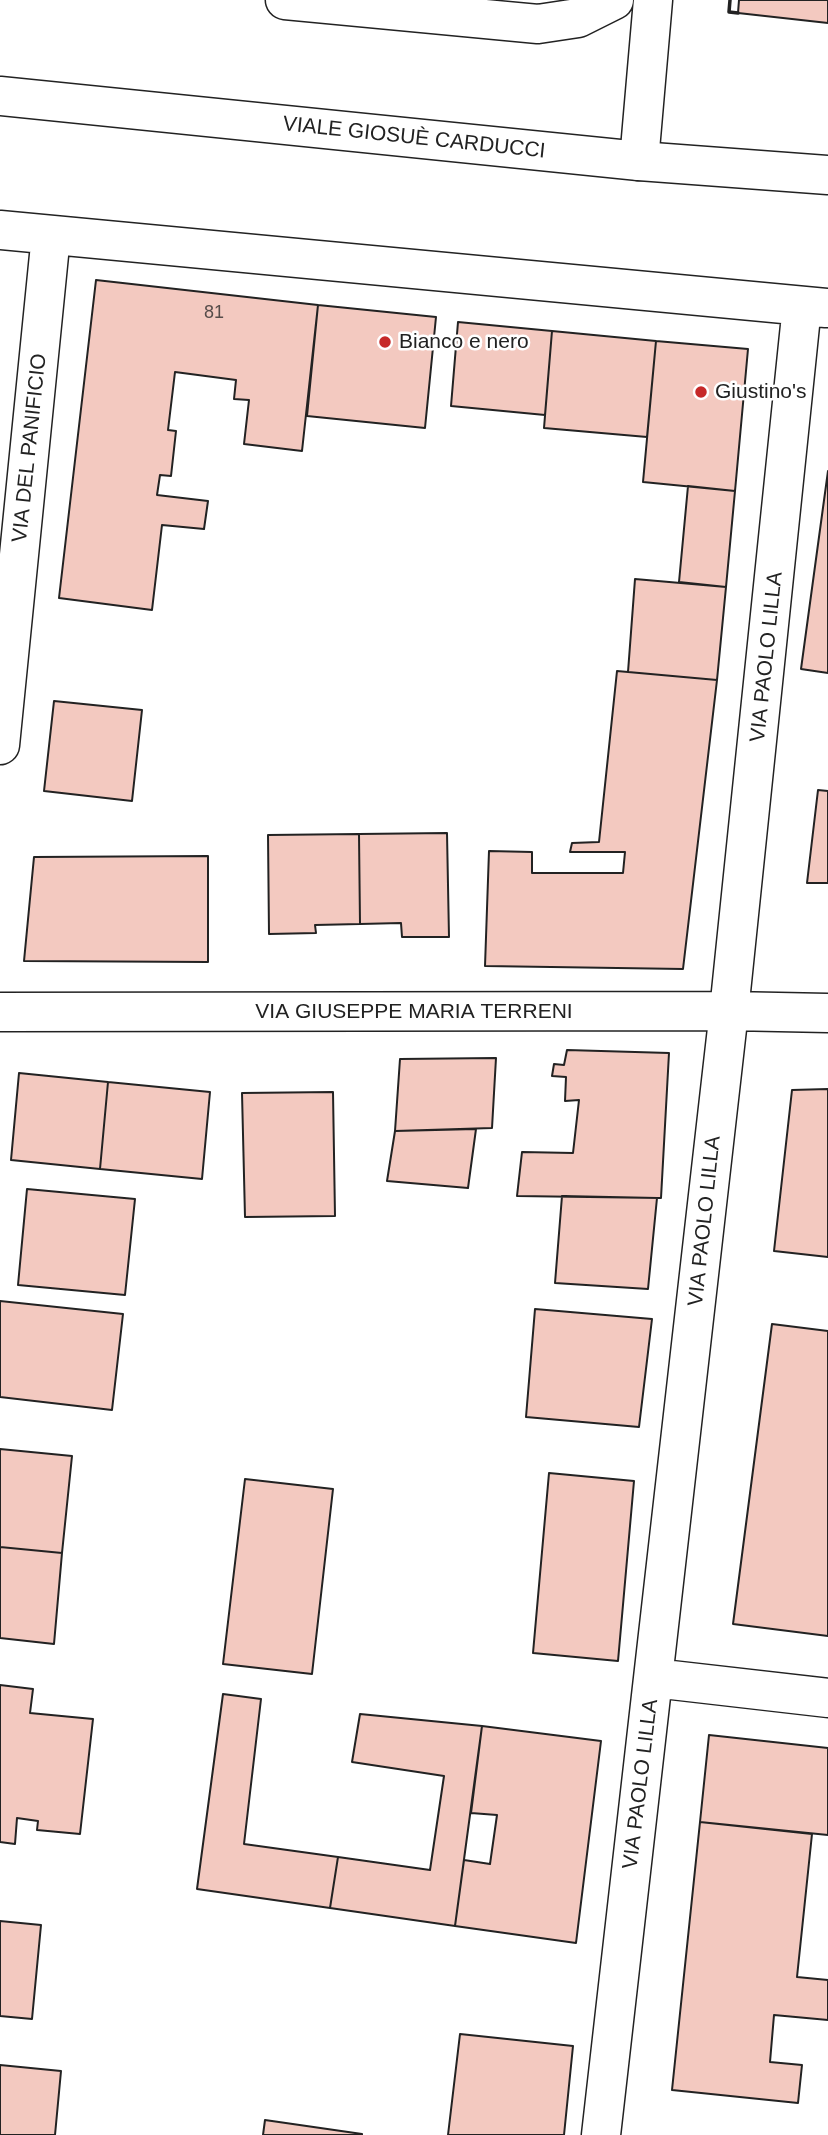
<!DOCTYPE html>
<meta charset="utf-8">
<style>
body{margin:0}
canvas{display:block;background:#fff}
</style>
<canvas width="828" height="2135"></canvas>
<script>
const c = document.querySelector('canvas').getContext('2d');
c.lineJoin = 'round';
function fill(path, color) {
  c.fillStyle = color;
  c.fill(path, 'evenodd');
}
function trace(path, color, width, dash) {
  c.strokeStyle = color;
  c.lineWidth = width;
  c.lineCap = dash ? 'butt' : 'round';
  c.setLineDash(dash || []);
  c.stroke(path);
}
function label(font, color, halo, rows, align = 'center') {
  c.font = font + ' Helvetica,sans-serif';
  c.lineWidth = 5;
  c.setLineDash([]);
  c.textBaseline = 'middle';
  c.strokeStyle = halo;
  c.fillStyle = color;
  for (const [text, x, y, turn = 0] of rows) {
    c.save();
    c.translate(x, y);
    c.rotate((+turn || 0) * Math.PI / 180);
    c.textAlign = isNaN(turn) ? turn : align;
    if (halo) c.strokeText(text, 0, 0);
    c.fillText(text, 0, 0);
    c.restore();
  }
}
const building = new Path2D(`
 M739,0H828V23L738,13Z
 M96,280L318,305L302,451L244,444L249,400L234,399L236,380L175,372L168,430L176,431L171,476L160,475L157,495L208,501L204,529L162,525L152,610L59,598Z
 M318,305L436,317L425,428L307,416Z
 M458,322L552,331L545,415L451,406Z
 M552,331L656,341L647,437L544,428Z
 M656,341L748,349L735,491L643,482Z
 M828,471V673L801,669Z
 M688,486L735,491L726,587L679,582Z
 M635,579L726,587L717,680L628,672Z
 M617,671L717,680L683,969L485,966L489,851L532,852V873H623L625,852H570L572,843L599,842Z
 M54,701L142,710L132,801L44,791Z
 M818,790L828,791V883H807Z
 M447,833L449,937H402L401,923L360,924L359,834Z
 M359,834L360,924L315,925L316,933L269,934L268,835Z
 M208,856V962L24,961L34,857Z
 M567,1050L669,1053L661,1198L517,1196L522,1152L573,1153L579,1100L565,1101L566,1077L552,1076L554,1064L564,1065Z
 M496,1058L492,1128L395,1131L400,1059Z
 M19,1073L108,1082L100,1169L11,1160Z
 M108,1082L210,1092L202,1179L100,1169Z
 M828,1089V1257L774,1251L792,1090Z
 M333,1092L335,1216L245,1217L242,1093Z
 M476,1129L468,1188L387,1181L395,1131Z
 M27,1189L135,1199L125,1295L18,1285Z
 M562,1196L657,1198L648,1289L555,1283Z
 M0,1301L123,1314L112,1410L0,1397Z
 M535,1309L652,1319L639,1427L526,1417Z
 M772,1324L828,1331V1636L733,1624Z
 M0,1449L72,1456L62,1553L0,1547Z
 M549,1473L634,1481L618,1661L533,1653Z
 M245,1479L333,1489L312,1674L223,1664Z
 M0,1547L62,1553L54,1644L0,1638Z
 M0,1685L33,1689L30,1713L93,1719L80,1834L37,1830L38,1821L17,1818L15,1844L0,1842Z
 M223,1694L261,1699L244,1844L338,1857L330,1908L197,1889Z
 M360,1714L482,1726L455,1926L330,1908L338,1857L430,1870L444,1776L352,1762Z
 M482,1726L601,1741L576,1943L455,1926L464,1860L490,1864L497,1815L471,1813Z
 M709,1735L828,1748V1835L700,1822Z
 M700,1822L812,1834L797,1977L828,1980V2020L774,2015L770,2062L802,2065L798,2103L672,2090Z
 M0,1921L41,1925L32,2019L0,2016Z
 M460,2034L573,2046L564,2135H448Z
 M0,2065L61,2071L55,2135H0Z
 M265,2120L362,2134V2135H263Z`);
const minor = new Path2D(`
 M285,0L538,24L578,18L614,0
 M639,161L653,0
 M0,230L826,308
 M0,745L51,235
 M0,1012L729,1011L828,1013
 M654,1678L828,1698
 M601,2135L729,1011L802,306`);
const major = new Path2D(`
 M0,96L639,161L828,175`);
const wall = new Path2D(`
 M730,0L729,12L738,13`);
const markers = [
 [385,342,7,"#c62828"],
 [701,392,7,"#c62828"]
];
const numberNames = [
 ["81",214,313]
];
const streetNames = [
 ["VIALE GIOSUÈ CARDUCCI",414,138,6],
 ["VIA DEL PANIFICIO",30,448,-84],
 ["VIA PAOLO LILLA",767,657,-84],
 ["VIA GIUSEPPE MARIA TERRENI",414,1012],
 ["VIA PAOLO LILLA",705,1221,-84],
 ["VIA PAOLO LILLA",641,1784,-83]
];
const poiNames = [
 ["Bianco e nero",399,342],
 ["Giustino's",715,392]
];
fill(building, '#f3c9c0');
trace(building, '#222', 2);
trace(minor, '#222', 41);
trace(major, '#222', 41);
trace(minor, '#fff', 38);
trace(major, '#fff', 38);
trace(wall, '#222', 3.5);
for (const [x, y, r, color] of markers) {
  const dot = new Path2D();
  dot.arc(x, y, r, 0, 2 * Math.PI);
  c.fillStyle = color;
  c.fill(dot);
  trace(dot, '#fff', 2.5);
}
label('18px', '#564c4a', null, numberNames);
label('21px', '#222', '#fff', streetNames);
label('21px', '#222', '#fff', poiNames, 'left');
</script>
